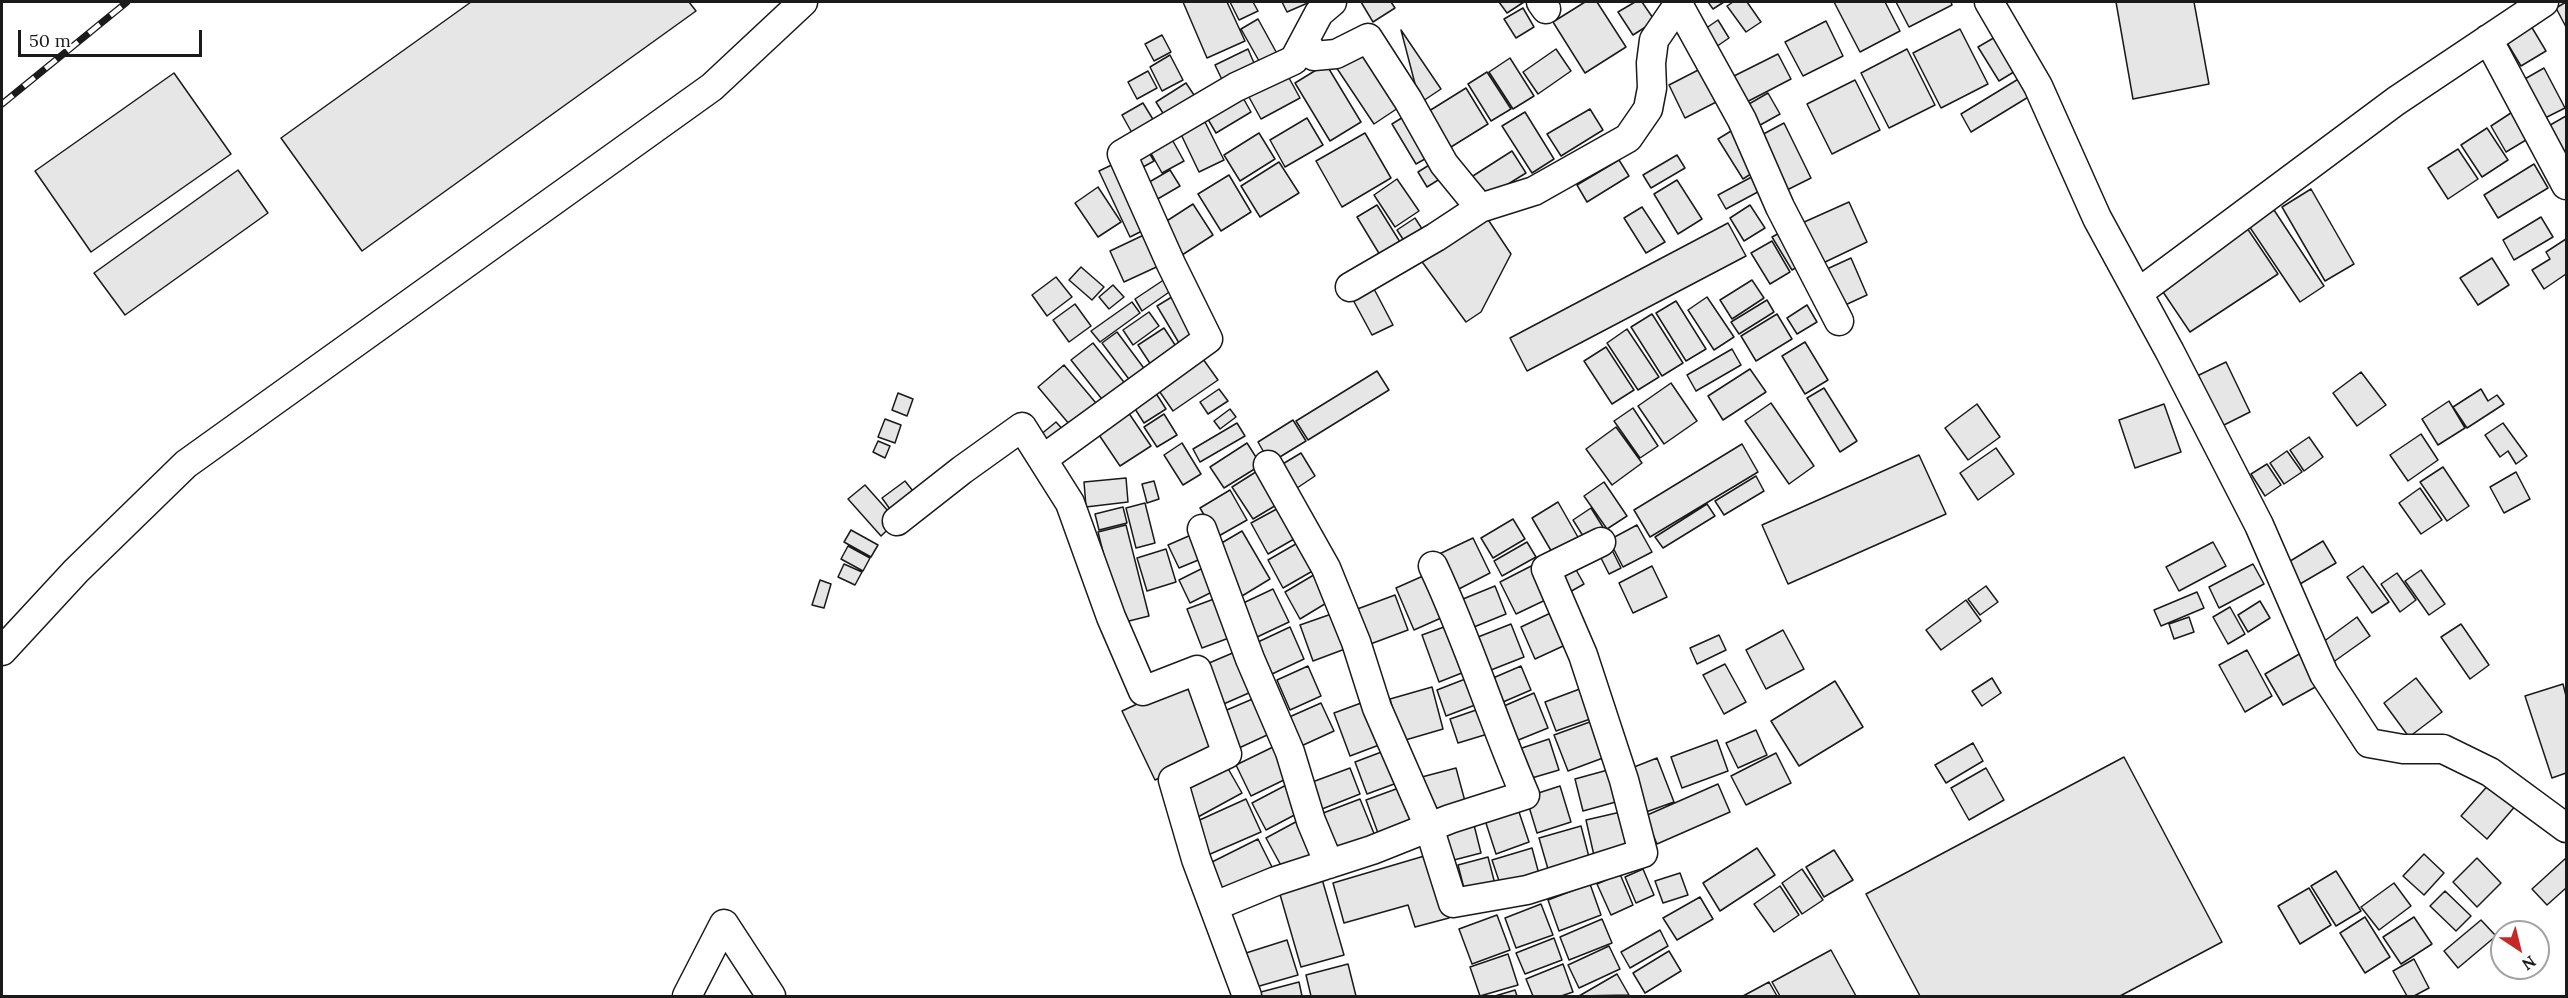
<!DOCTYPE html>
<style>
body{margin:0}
#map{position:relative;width:2568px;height:998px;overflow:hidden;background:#fff;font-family:Lora,serif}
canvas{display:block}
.frame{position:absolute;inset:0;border:3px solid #1a1a1a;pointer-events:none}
.north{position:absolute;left:2490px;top:920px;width:60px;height:60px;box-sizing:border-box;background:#fff;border:2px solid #a3a3a3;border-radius:50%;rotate:145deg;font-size:16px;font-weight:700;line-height:24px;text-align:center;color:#1a1a1a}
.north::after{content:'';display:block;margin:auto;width:21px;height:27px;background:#c62828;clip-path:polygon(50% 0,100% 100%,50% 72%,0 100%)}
.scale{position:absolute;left:18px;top:30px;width:184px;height:27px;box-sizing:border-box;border:3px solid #1a1a1a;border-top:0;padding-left:8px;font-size:18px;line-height:21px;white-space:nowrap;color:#1a1a1a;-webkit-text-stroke:4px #fff;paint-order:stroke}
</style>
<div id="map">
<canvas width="2568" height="998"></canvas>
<div class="frame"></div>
<div class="north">N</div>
<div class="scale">50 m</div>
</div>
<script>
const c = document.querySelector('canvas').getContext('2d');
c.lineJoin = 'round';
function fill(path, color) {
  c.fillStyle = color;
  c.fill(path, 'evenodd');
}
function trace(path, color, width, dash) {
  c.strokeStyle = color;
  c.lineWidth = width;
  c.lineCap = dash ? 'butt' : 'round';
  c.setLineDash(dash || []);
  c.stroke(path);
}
const building = new Path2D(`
 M471,2H689L696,11L362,251L281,138Z
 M1183,2H1227L1245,41L1207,58Z
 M1230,2H1253L1258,11L1239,20Z
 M1282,2H1310L1287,12Z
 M1361,2H1391L1395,8L1373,22Z
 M1499,2H1524L1507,13Z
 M1585,2H1597L1626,47L1585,73L1553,22Z
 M1635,2H1642L1655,21L1633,35L1618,12Z
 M1708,2H1724L1713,9Z
 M1733,2H1747L1761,22L1746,32L1727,6Z
 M1834,2H1885L1900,31L1860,52Z
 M1896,2H1951L1952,5L1909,27Z
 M2116,2H2194L2209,84L2133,99Z
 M2566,2V27L2556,8Z
 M1523,8L1534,27L1516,38L1504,19Z
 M1258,19L1280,59L1263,68L1241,29Z
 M1718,20L1729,38L1710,51L1699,33Z
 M1826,21L1843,56L1803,76L1785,42Z
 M2528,21L2546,51L2521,66L2503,36Z
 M1960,29L1988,84L1941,108L1913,53Z
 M1401,30L1441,89L1420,103Z
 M1162,35L1171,52L1154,61L1145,44Z
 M1997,36L2017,70L1999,81L1978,47Z
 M1364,43L1404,104L1374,124L1334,64Z
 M1248,49L1257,70L1225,86L1215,65Z
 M1556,49L1571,71L1538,94L1523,72Z
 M1907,49L1935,105L1889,128L1861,73Z
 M1778,54L1791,79L1739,106L1726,80Z
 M1170,55L1183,80L1162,91L1150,67Z
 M1510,58L1534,96L1513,109L1489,72Z
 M1326,64L1361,122L1330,141L1295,83Z
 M1708,65L1724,98L1685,118L1669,85Z
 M1283,67L1300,98L1261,119L1244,88Z
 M2544,68L2565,108L2543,119L2523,80Z
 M1148,71L1157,88L1137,99L1128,82Z
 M1487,72L1511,109L1491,121L1468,84Z
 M174,73L231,154L91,252L35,171Z
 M2020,78L2030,96L1971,132L1961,114Z
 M1855,80L1880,130L1832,154L1807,104Z
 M1186,83L1196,98L1166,118L1156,102Z
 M1466,88L1488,124L1443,152L1421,116Z
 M1238,89L1251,112L1216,133L1202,109Z
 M1768,93L1780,114L1753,129L1742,108Z
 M1143,103L1154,121L1132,133L1122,115Z
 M2520,107L2536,134L2506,152L2491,126Z
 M1590,109L1603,130L1561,156L1547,134Z
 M1525,112L1554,159L1532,173L1502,126Z
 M1201,114L1224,160L1199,172L1177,126Z
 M1408,114L1432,155L1416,164L1392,124Z
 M2566,116V166L2545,128Z
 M1307,118L1323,145L1285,167L1270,140Z
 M1784,123L1811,178L1783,192L1756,138Z
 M1736,128L1760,168L1743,179L1718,139Z
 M2487,128L2508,160L2482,177L2461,145Z
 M1259,133L1275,159L1240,181L1224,155Z
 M1365,133L1391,178L1342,207L1316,161Z
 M1169,134L1184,161L1162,173L1147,146Z
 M1144,144L1154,161L1134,172Z
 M2458,149L2478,179L2448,199L2428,168Z
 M1512,151L1526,173L1479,202L1465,181Z
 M1677,155L1685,168L1651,188L1643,175Z
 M1619,160L1629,176L1587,202L1577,185Z
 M1120,161L1152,226L1130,237L1099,171Z
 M1279,162L1299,193L1260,217L1241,186Z
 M1434,162L1443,177L1427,187L1418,172Z
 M2534,164L2548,188L2498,218L2484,195Z
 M238,170L268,213L125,315L94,273Z
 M1170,170L1180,186L1149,204L1139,188Z
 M1761,172L1769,186L1726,209L1718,195Z
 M1229,175L1251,212L1221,231L1198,194Z
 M1397,179L1419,211L1395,227L1374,195Z
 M1677,180L1702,219L1678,234L1654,194Z
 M1098,187L1121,222L1098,237L1075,203Z
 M2311,189L2354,264L2325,281L2282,207Z
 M1849,202L1867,242L1821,264L1802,223Z
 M1193,204L1213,235L1179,257L1159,226Z
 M1377,205L1400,242L1380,255L1357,217Z
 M1750,205L1765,228L1744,241L1730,218Z
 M1642,207L1665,242L1646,253L1624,218Z
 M2274,210L2324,286L2300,302L2249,226Z
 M1485,215L1511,254L1481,312L1466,322L1420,259Z
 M2541,217L2553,237L2514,260L2503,240Z
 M1415,218L1428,238L1410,250L1397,230Z
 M1728,223L1746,256L1527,371L1510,338Z
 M2245,225L2278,274L2190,332L2157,283Z
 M1787,229L1807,261L1792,270L1772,237Z
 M1148,233L1163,264L1124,282L1110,251Z
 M2566,239V274L2544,289L2532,270L2550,259L2546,252Z
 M1772,241L1790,272L1770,284L1751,253Z
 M1851,258L1867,295L1843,306L1827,269Z
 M2492,258L2509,285L2478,305L2460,278Z
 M1081,267L1104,287L1092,300L1069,280Z
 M1056,277L1072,297L1047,316L1032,295Z
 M1168,277L1175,288L1142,311L1135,299Z
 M1752,280L1764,298L1732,319L1720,300Z
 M1113,285L1124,297L1109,309L1099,297Z
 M1373,287L1393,325L1372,335L1352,298Z
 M1175,295L1201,336L1182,348L1157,306Z
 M1707,297L1734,337L1714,350L1688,310Z
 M1767,300L1774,312L1739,334L1731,322Z
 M1676,301L1706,349L1686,361L1656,313Z
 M1132,302L1140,313L1100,342L1091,331Z
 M1075,304L1091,326L1069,342L1053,320Z
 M1807,305L1817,322L1797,334L1787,318Z
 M1149,312L1159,326L1133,345L1123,330Z
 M1652,314L1683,363L1662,376L1631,327Z
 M1777,314L1792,339L1756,361L1741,336Z
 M1164,328L1181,354L1155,371L1138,345Z
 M1627,329L1659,377L1638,390L1607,343Z
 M1117,332L1149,375L1134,386L1102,343Z
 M1805,342L1828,380L1805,394L1782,356Z
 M1093,343L1127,386L1105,403L1071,360Z
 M1606,347L1634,390L1612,404L1584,361Z
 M1732,349L1741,365L1696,391L1687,375Z
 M1198,352L1218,380L1173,411L1153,382Z
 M2226,362L2250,412L2222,426L2197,376Z
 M1064,365L1101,409L1075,431L1038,387Z
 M1750,369L1766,392L1723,420L1708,396Z
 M1377,371L1389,390L1308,440L1296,421Z
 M2361,372L2386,405L2357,426L2333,393Z
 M1671,383L1697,421L1664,444L1638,406Z
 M1152,387L1166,409L1144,423L1130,401Z
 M1824,388L1857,441L1840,452L1807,398Z
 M1219,389L1228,401L1208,414L1200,402Z
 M2481,389L2488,401L2497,395L2504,404L2467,428L2453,407Z
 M898,393L913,399L907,416L892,410Z
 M2449,401L2465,428L2438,445L2422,419Z
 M1771,403L1814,466L1789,484L1745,421Z
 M1977,404L2000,437L1968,460L1945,428Z
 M2164,404L2181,452L2135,468L2119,420Z
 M1124,406L1151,446L1120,466L1093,426Z
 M1633,408L1658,446L1640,458L1614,421Z
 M1230,409L1236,417L1220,429L1214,421Z
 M1164,414L1177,435L1157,447L1144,427Z
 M885,419L901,425L895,443L878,437Z
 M1293,420L1306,441L1270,463L1258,442Z
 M1056,422L1067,434L1045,452L1034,440Z
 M1237,423L1245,436L1200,462L1193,449Z
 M2503,423L2527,456L2516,464L2508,451L2500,457L2485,435Z
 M1616,427L1642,463L1612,485L1586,449Z
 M2421,434L2438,460L2408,481L2390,455Z
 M2309,437L2323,457L2304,471L2290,450Z
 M878,441L890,446L885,458L873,452Z
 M1182,443L1201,474L1183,485L1164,455Z
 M1247,443L1261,465L1224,488L1210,467Z
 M1742,444L1758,472L1650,537L1634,510Z
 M1996,448L2014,474L1978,500L1960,473Z
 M2287,451L2302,472L2284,484L2270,463Z
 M1301,453L1315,476L1291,492L1276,468Z
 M1919,455L1946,514L1788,584L1762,525Z
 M2267,464L2281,485L2265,496L2251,474Z
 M2443,467L2469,506L2447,521L2420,482Z
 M1262,468L1283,501L1253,519L1232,487Z
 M2516,472L2530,499L2504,513L2490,487Z
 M1756,476L1764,491L1724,515L1715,501Z
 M1126,478L1128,502L1086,507L1084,482Z
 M905,481L921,501L897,519L882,498Z
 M1154,481L1159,499L1147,503L1142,484Z
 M1604,482L1627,516L1607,529L1584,496Z
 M865,485L897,521L881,536L848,499Z
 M2420,488L2442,520L2421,534L2399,503Z
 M1230,490L1247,520L1217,537L1200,508Z
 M1558,502L1579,539L1553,554L1532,518Z
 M1145,503L1155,543L1136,548L1126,508Z
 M1707,504L1715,516L1663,548L1655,537Z
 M1284,505L1301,535L1268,554L1251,523Z
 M1123,507L1127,523L1099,530L1095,514Z
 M1591,508L1606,532L1588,544L1573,520Z
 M1513,519L1525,539L1493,558L1481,538Z
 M1126,525L1149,616L1121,623L1098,532Z
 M1637,525L1652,552L1623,567L1609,540Z
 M851,530L878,545L871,557L844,542Z
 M1242,531L1270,579L1242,596L1213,548Z
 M1198,532L1208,556L1179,568L1168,545Z
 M1473,538L1490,573L1453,592L1435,556Z
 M1301,541L1316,569L1283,588L1268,560Z
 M2323,541L2336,563L2300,584L2287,563Z
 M1527,542L1536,557L1502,576L1494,561Z
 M2213,542L2226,566L2179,591L2166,567Z
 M1609,544L1621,568L1609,574L1597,550Z
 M848,546L870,558L863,571L841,559Z
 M1166,549L1176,582L1147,591L1137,558Z
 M1570,559L1584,584L1568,593L1554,568Z
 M1539,562L1556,595L1516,614L1500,582Z
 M844,564L862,572L855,585L838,577Z
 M2253,564L2264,584L2219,608L2209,587Z
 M1209,565L1220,588L1190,603L1179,580Z
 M1652,566L1667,597L1633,613L1619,583Z
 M2363,566L2389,602L2372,613L2347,577Z
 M2421,570L2445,604L2429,615L2405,581Z
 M1432,572L1450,614L1414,630L1396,588Z
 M1317,573L1333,599L1300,619L1285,592Z
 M2397,573L2416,600L2400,612L2381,584Z
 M820,580L831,584L824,608L812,605Z
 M1495,586L1506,614L1469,629L1458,601Z
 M1986,586L1998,602L1980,615L1968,599Z
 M1273,589L1289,622L1255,638L1239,605Z
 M2197,592L2204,608L2161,626L2154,610Z
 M1395,595L1408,630L1365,646L1352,611Z
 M1222,596L1237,635L1202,648L1187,609Z
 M1966,600L1981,621L1941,650L1926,630Z
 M2260,601L2270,618L2248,632L2238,615Z
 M2230,607L2245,634L2228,644L2213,617Z
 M1559,609L1574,641L1535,659L1521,627Z
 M1340,611L1353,646L1313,661L1300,625Z
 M2189,617L2194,632L2174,639L2169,624Z
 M2357,617L2370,636L2332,663L2319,645Z
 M1455,623L1472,669L1439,682L1422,635Z
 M1511,624L1524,657L1486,672L1473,639Z
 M2461,624L2489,665L2470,679L2441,637Z
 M1290,627L1304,659L1272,674L1258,642Z
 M1783,630L1804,669L1766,689L1746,650Z
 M1719,635L1726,650L1697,664L1690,648Z
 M1242,649L1258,689L1219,706L1202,666Z
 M2247,650L2272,696L2245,712L2219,665Z
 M2301,653L2319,685L2283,705L2265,674Z
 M1725,664L1746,702L1724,714L1703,675Z
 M1308,666L1321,696L1290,710L1277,680Z
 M1521,666L1531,690L1496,705L1486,681Z
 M1473,676L1483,702L1446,716L1437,690Z
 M1992,678L2001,693L1982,706L1972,691Z
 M2416,678L2442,712L2409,737L2384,703Z
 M1191,679L1223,748L1155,780L1122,711Z
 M1835,681L1863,727L1799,766L1771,721Z
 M2563,684L2566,696V773L2552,778L2525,696Z
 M1432,687L1443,729L1402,741L1390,699Z
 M1585,687L1596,717L1556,731L1545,702Z
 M1534,693L1548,728L1511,743L1497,709Z
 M1262,695L1278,730L1239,748L1222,712Z
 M1372,699L1387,742L1350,756L1334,713Z
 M1321,703L1334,731L1299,747L1287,718Z
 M1482,708L1491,733L1458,743L1450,719Z
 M1598,719L1611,755L1568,771L1554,735Z
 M1756,730L1767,755L1738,768L1726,743Z
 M1549,739L1559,770L1525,780L1516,750Z
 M1717,740L1728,771L1682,788L1671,757Z
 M1973,743L1983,761L1946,783L1935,765Z
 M1273,747L1288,778L1251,796L1236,765Z
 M1392,748L1405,780L1367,794L1355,762Z
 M1776,753L1791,783L1746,805L1731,776Z
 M2124,757L2222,942L2120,996H1920L1866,894Z
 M1657,758L1674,802L1646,812L1629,769Z
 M1226,765L1242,793L1198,817L1182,789Z
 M1350,768L1360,794L1317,811L1307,784Z
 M1456,768L1466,805L1428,816L1418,778Z
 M1615,768L1623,800L1583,811L1575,779Z
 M1986,768L2004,800L1969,820L1951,788Z
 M2491,782L2517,804L2487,839L2461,816Z
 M1290,783L1304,810L1266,830L1252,803Z
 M1718,784L1730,812L1657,844L1645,816Z
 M1407,785L1419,822L1379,836L1366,800Z
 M1560,786L1571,822L1537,833L1526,797Z
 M1246,799L1261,832L1208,855L1193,823Z
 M1360,799L1375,836L1331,852L1318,815Z
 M1516,803L1529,842L1496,854L1483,814Z
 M1625,811L1635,850L1595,860L1586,820Z
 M1303,818L1321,850L1284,871L1266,838Z
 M1474,825L1481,853L1450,861L1443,833Z
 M1581,826L1591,865L1550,876L1539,838Z
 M1258,839L1276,875L1226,900L1208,864Z
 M1532,848L1540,878L1502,890L1492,860Z
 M1757,848L1775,875L1720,911L1703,883Z
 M1834,850L1853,880L1824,897L1806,867Z
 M1431,854L1449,918L1415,927L1408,905L1344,923L1333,883Z
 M2424,854L2444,873L2424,895L2403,876Z
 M1488,857L1496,888L1466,896L1458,865Z
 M2477,858L2501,883L2477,907L2453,882Z
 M2566,858V888L2547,905L2532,889Z
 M1643,869L1654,895L1636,903L1625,877Z
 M1802,869L1823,900L1802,914L1782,883Z
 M2336,871L2361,911L2336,926L2311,886Z
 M1680,873L1688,895L1663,903L1655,881Z
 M1620,874L1633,905L1611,915L1597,884Z
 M1322,879L1344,955L1301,967L1279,891Z
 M2394,883L2411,906L2379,930L2361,907Z
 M1590,884L1601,915L1559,931L1548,900Z
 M1780,886L1799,915L1774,932L1754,904Z
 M2309,888L2331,925L2300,944L2278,906Z
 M2445,891L2471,916L2456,931L2430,906Z
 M1700,897L1713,919L1677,940L1663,918Z
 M1541,904L1553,935L1516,948L1505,918Z
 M1497,915L1510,950L1472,964L1459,929Z
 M2365,917L2390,957L2365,973L2340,933Z
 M2414,917L2432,944L2401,964L2383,937Z
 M1602,919L1612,943L1569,960L1560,937Z
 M2481,920L2496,936L2458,968L2444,951Z
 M1660,930L1668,946L1630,968L1621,952Z
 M1554,938L1562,960L1525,974L1516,953Z
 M1287,940L1298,975L1256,987L1246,953Z
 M1609,946L1620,969L1579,988L1568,965Z
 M1831,950L1856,996H1780L1772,982Z
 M1669,951L1681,971L1645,993L1633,973Z
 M1508,954L1518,985L1480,996L1470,967Z
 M2414,959L2429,988L2414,996H2407L2393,971Z
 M1348,964L1356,996H1311L1306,975Z
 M1563,964L1573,992L1561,996H1533L1526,979Z
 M1617,974L1629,995L1579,996Z
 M1299,982L1302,996H1258L1257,993Z
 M1769,982L1777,996H1743Z
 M1515,990L1517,996H1495Z`);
const minor = new Path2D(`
 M1541,2L1546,9
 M1989,2L2038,86L2097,218L2170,352L2259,525L2324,674L2369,743L2403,749H2443L2490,772L2566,828
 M1678,4L1742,120L1780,207L1839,321
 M2488,39L2566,185
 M1305,40L1314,56L1336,54L1368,38L1408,100L1444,164L1480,208L1436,237L1350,287
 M1480,208L1534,191L1628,138L1648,109L1652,88L1651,63L1654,40L1680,2
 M2138,293L2396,101L2544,2
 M1043,459L1208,339L1171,264L1122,154L1236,87L1294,60L1319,13L1332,2
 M1268,465L1326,568L1356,642L1377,708L1429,827L1453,903L1527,890L1643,853L1624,780L1583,655L1546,569L1601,542
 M897,521L962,470L1022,427L1070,503L1111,617L1143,691L1197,670L1227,754L1173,780L1196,859L1247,996
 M1202,529L1250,659L1290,752L1311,821L1329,864
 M2,651L76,571L186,464L712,87L803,2
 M1215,906L1276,881L1372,850L1450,819L1525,795C1492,719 1468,640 1433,566
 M687,996L724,924L771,996`);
const rail = new Path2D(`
 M2,104L127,2`);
fill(building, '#e6e6e6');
trace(building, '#1a1a1a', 1.5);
trace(minor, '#1a1a1a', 31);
trace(minor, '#fff', 28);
trace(rail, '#1a1a1a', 7);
trace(rail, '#fff', 4.5, [14]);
</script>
